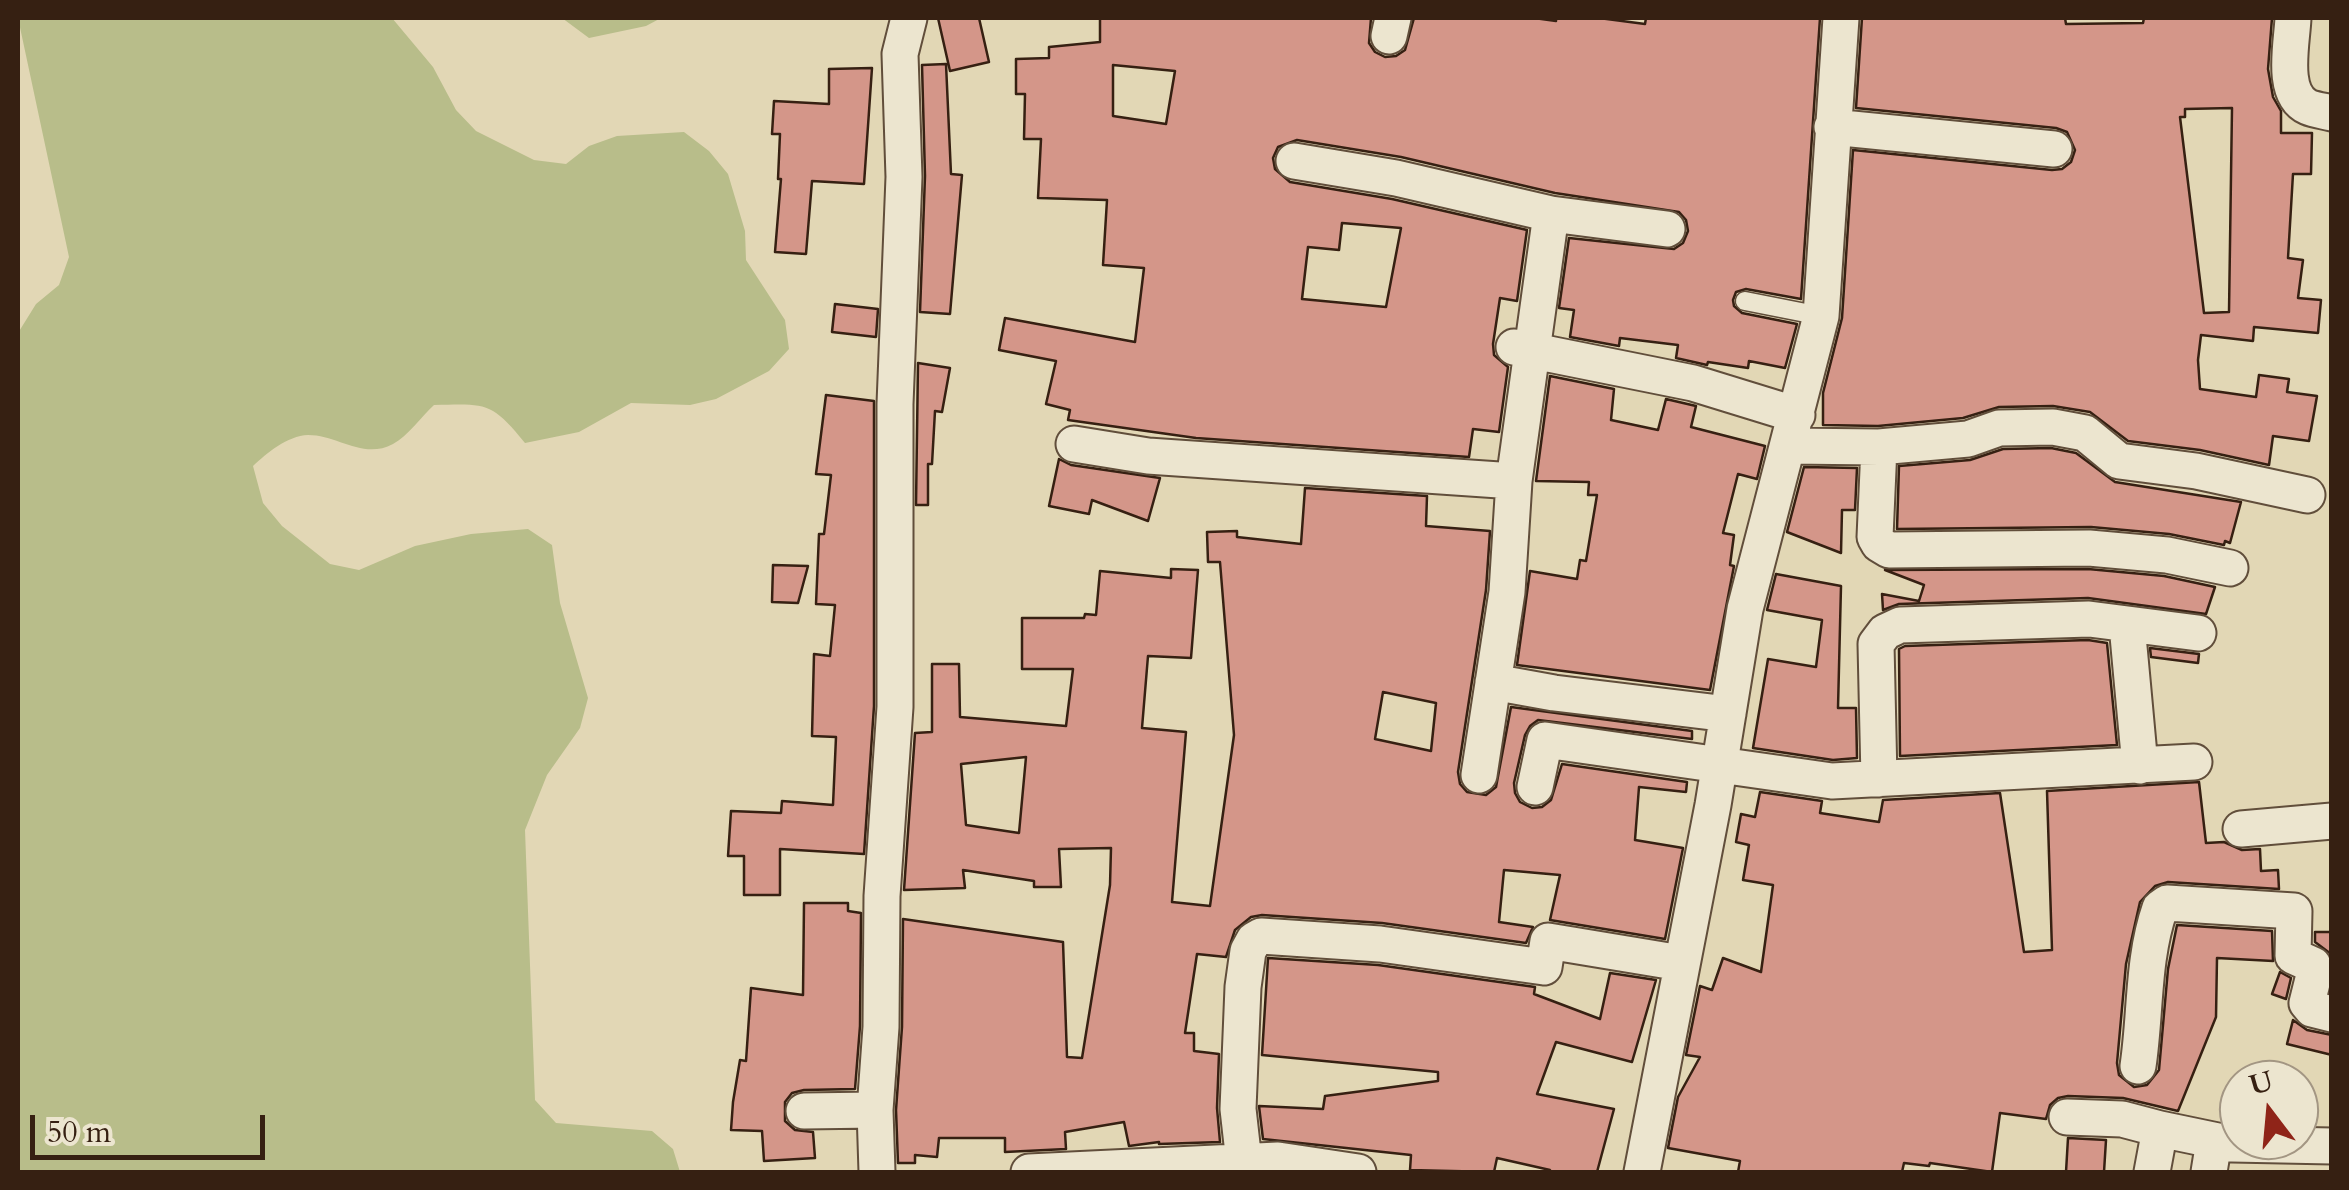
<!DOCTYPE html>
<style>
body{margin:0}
#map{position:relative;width:2349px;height:1190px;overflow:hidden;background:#e2d7b5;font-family:Cardo,serif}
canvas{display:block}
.frame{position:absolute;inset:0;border:20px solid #362012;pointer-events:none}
.north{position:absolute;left:2219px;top:1060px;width:100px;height:100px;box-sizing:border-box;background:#ece5cf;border:2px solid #a39683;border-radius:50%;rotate:344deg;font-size:28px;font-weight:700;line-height:40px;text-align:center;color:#362012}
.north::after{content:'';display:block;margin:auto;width:35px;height:45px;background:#8f2418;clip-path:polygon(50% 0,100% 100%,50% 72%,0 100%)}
.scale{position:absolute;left:30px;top:1115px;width:235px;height:45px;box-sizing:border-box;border:5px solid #362012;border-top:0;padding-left:12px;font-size:30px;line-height:35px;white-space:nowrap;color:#362012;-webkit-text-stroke:8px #ece5cf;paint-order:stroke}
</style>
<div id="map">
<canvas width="2349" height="1190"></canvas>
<div class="frame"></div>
<div class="north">U</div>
<div class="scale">50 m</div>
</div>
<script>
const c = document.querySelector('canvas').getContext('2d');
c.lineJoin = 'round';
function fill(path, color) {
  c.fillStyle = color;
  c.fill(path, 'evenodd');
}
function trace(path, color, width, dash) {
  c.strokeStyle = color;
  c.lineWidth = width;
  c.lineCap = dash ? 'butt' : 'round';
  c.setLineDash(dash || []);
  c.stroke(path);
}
const green = new Path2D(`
 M18,18H392L433,67L456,110L476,131L534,160L566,164L589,146L617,136L684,132L709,151L728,174L745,231L746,260L785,320L789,349L769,371L716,399L690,405L631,403L579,432L525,443C491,401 486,404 434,405C421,417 408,436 393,444C363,460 338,435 308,435C287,436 267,453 253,466L263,503L282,526L330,564L359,570L415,546L471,534L528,529L552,545L560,603L588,698L580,728L547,775L525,830L535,1100L556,1123L652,1131L673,1149L680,1172H18V333L36,304L59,285L69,257Z
 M562,18H661L646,26L589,38Z`);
const building = new Path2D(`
 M938,18H979L989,62L950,71Z
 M1100,18H1371L1369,43L1375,52L1385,57L1396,56L1405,50L1414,18H1534L1556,21V18H1599L1645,24L1646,18H1820L1801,299L1746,289L1736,292L1733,300L1734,306L1742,313L1797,324L1785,368L1749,361L1748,368L1708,362L1707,365L1676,358L1678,345L1620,338L1619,346L1570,337L1574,310L1559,308L1569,238L1674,249L1683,243L1688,231L1686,220L1679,212L1555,193L1401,157L1297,140L1278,147L1273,158L1275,169L1290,182L1392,199L1527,230L1517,301L1500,298L1493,344L1494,355L1508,367L1499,432L1473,429L1469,457L1196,438L1068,420L1070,410L1046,404L1056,361L999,350L1005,318L1135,342L1144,268L1103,265L1107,200L1038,198L1041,139H1024L1025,94H1016V59L1049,58V47L1100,42ZM1113,65L1175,71L1166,124L1113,116ZM1342,223L1401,228L1386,307L1302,299L1308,247L1339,250Z
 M1862,18H2065L2066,24L2143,23L2144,18H2272L2268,69L2273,97L2281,111V133H2312L2311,174H2293L2288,258L2303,260L2298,298L2321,300L2318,333L2254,327L2253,341L2201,335L2198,360L2200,389L2256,397L2259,375L2289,379L2287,392L2317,396L2309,441L2273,436L2269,465L2200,450L2128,441L2090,412L2053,406L1999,407L1963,418L1878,426L1823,425V393L1842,318L1853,150L2052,170L2062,169L2071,162L2075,150L2067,132L2056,128L1856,108ZM2232,108L2229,312L2204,313L2180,117H2185V109Z
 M946,64L951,174L962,175L950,314L920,312L925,176L922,65Z
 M872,68L864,184L812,181L806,254L775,252L781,179H778L780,134H772L774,101L829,104V69Z
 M835,304L878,309L876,337L832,332Z
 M918,363L950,368L942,412L935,411L932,464H928V505H916Z
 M1550,376L1614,389L1611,420L1658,430L1666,399L1696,406L1691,427L1765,446L1757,479L1738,474L1723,533L1734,535L1730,565L1734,566L1710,690L1517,665L1530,571L1577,579L1580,560L1586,561L1597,495H1588L1589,482L1536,481Z
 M826,395L874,401V706L864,854L780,849V895H744V856H728L731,811L781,813L782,801L833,805L836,737L812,736L814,654L830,656L835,605L816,604L819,534H824L831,475L816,474Z
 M2051,448L2076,453L2115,482L2241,502L2230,543L2225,541L2224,545L2169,534L2091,527L1897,529L1899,466L1970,460L2003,449Z
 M1059,459L1071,465L1160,478L1148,521L1092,500L1089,514L1049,506Z
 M1804,467L1857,468L1855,510H1842L1841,553L1787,532Z
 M1305,488L1427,496L1426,526L1490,531L1486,590L1458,772L1460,784L1467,792L1486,795L1496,787L1511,707L1692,731V739L1538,720L1530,726L1525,735L1514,783L1515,793L1520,802L1532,808L1542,807L1551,800L1562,764L1687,782L1686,792L1639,787L1635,840L1683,848L1665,939L1550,920L1560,875L1504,870L1499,922L1533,927L1526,943L1382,923L1262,915L1251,917L1235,930L1226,957L1197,954L1185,1033H1194V1051L1219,1054L1217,1108L1220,1142L1159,1144V1142L1129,1146L1124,1122L1065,1132L1066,1149L1005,1152V1138H939L937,1157L915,1155V1163H898L896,1110L902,1027L903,919L1063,942L1067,1057L1082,1058L1110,885L1111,848L1059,849L1061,887H1034V881L963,870L965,888L904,890L915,733L932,732V664H959L960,717L1066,726L1073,669H1022V618H1084L1085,614L1096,615L1100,571L1171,578V569L1198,570L1191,658L1148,656L1142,728L1186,732L1172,902L1210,906L1234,735L1220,562H1208L1207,532L1237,531V537L1301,544ZM1383,692L1436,703L1431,751L1375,739ZM1026,757L1019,833L966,825L961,764Z
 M773,565L808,566L798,603L772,602Z
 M2088,569L2164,576L2215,587L2206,614L2088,598L1899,604L1883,610L1882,594L1919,601L1924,585L1885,570Z
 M1776,574L1841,586L1838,708H1856L1857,758L1833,760L1753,748L1768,659L1816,667L1822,620L1767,610Z
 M2088,640L2107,643L2117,745L1900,756L1899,649L1905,646Z
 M2150,648L2199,654L2198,663L2151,657Z
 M2199,782L2206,843L2224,842L2242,850L2260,849L2261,871L2278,870L2279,889L2168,882L2155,886L2140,902L2126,964L2117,1063L2119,1075L2134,1087L2147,1085L2159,1070L2168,969L2177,925L2272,931L2273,961L2217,958L2216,1017L2178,1111L2123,1098L2068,1096L2058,1098L2050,1105L2046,1119L2000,1113L1992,1172L1930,1163L1929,1166L1904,1163L1902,1172H1738L1740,1161L1668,1148L1678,1097L1700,1057L1686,1055L1700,986L1712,990L1723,958L1761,972L1773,885L1743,880L1749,845L1736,842L1741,814L1755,817L1760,792L1822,801L1820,813L1879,822L1883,800L2000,793L2024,952L2052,950L2047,791Z
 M804,903H848V911L861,913L860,1026L855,1089L804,1090L792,1093L785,1102V1121L795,1130L813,1132L815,1158L764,1161L762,1131L731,1130L733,1102L740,1060L746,1061L751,988L803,995Z
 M2315,932H2331V954L2315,942Z
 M1268,958L1378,965L1535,987L1534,994L1600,1019L1610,973L1656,980L1632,1062L1556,1042L1537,1094L1614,1109L1597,1172H1549L1550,1170L1497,1158L1494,1172L1410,1170L1411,1155L1263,1139L1259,1106L1323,1109L1325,1096L1438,1081V1072L1262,1055Z
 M2280,972L2291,978L2286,999L2272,994Z
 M2293,1020L2307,1030L2332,1035V1055L2287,1044Z
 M2068,1138L2106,1140L2104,1172H2066Z`);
const lane = new Path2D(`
 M1745,301L1821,316`);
const street = new Path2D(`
 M2293,18C2292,43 2280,94 2308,107C2315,110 2324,111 2332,113
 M1389,36L1393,18
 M1832,127L2054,149
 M1294,161L1396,178L1551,214L1514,481L1507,592L1479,775
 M1551,214L1667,229
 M1514,347L1693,383L1797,415
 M1074,444L1148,456L1514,481
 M1789,446L1879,447L1968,439L1999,428L2053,427L2085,433L2119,461L2196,471L2307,495
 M1879,447L1875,537L1879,544L1889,550L2089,548L2167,555L2230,568
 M2127,625L2140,766
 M1493,682L1554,693L1728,714
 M1879,779L1876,644L1885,632L1900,625L2089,619L2198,633
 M1535,787L1545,740L1832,781L2194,762
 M2241,829L2332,821
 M2138,1066C2146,1013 2142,960 2160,908L2167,903L2294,911L2293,956L2313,965L2315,971L2307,1003L2312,1009L2332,1014
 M804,1111L875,1110
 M2067,1117L2122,1119L2160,1129L2152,1172
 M2160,1129L2232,1144L2332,1146
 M1244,1162L1238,1109L1243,987L1248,951L1254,940L1261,936L1380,944L1544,967L1548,941L1681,963
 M877,1172L875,1110L881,1027L882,896L895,707V404L904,177L900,54L909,18
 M1029,1172L1278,1160L1358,1172
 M1642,1172L1713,805L1745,609L1821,316L1841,18
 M2209,1172L2214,1141`);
fill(green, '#b8bd8a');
fill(building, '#d49689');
trace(building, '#362012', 2.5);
trace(lane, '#614e3b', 21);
trace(street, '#614e3b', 39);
trace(lane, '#ece5cf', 18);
trace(street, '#ece5cf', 35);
</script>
